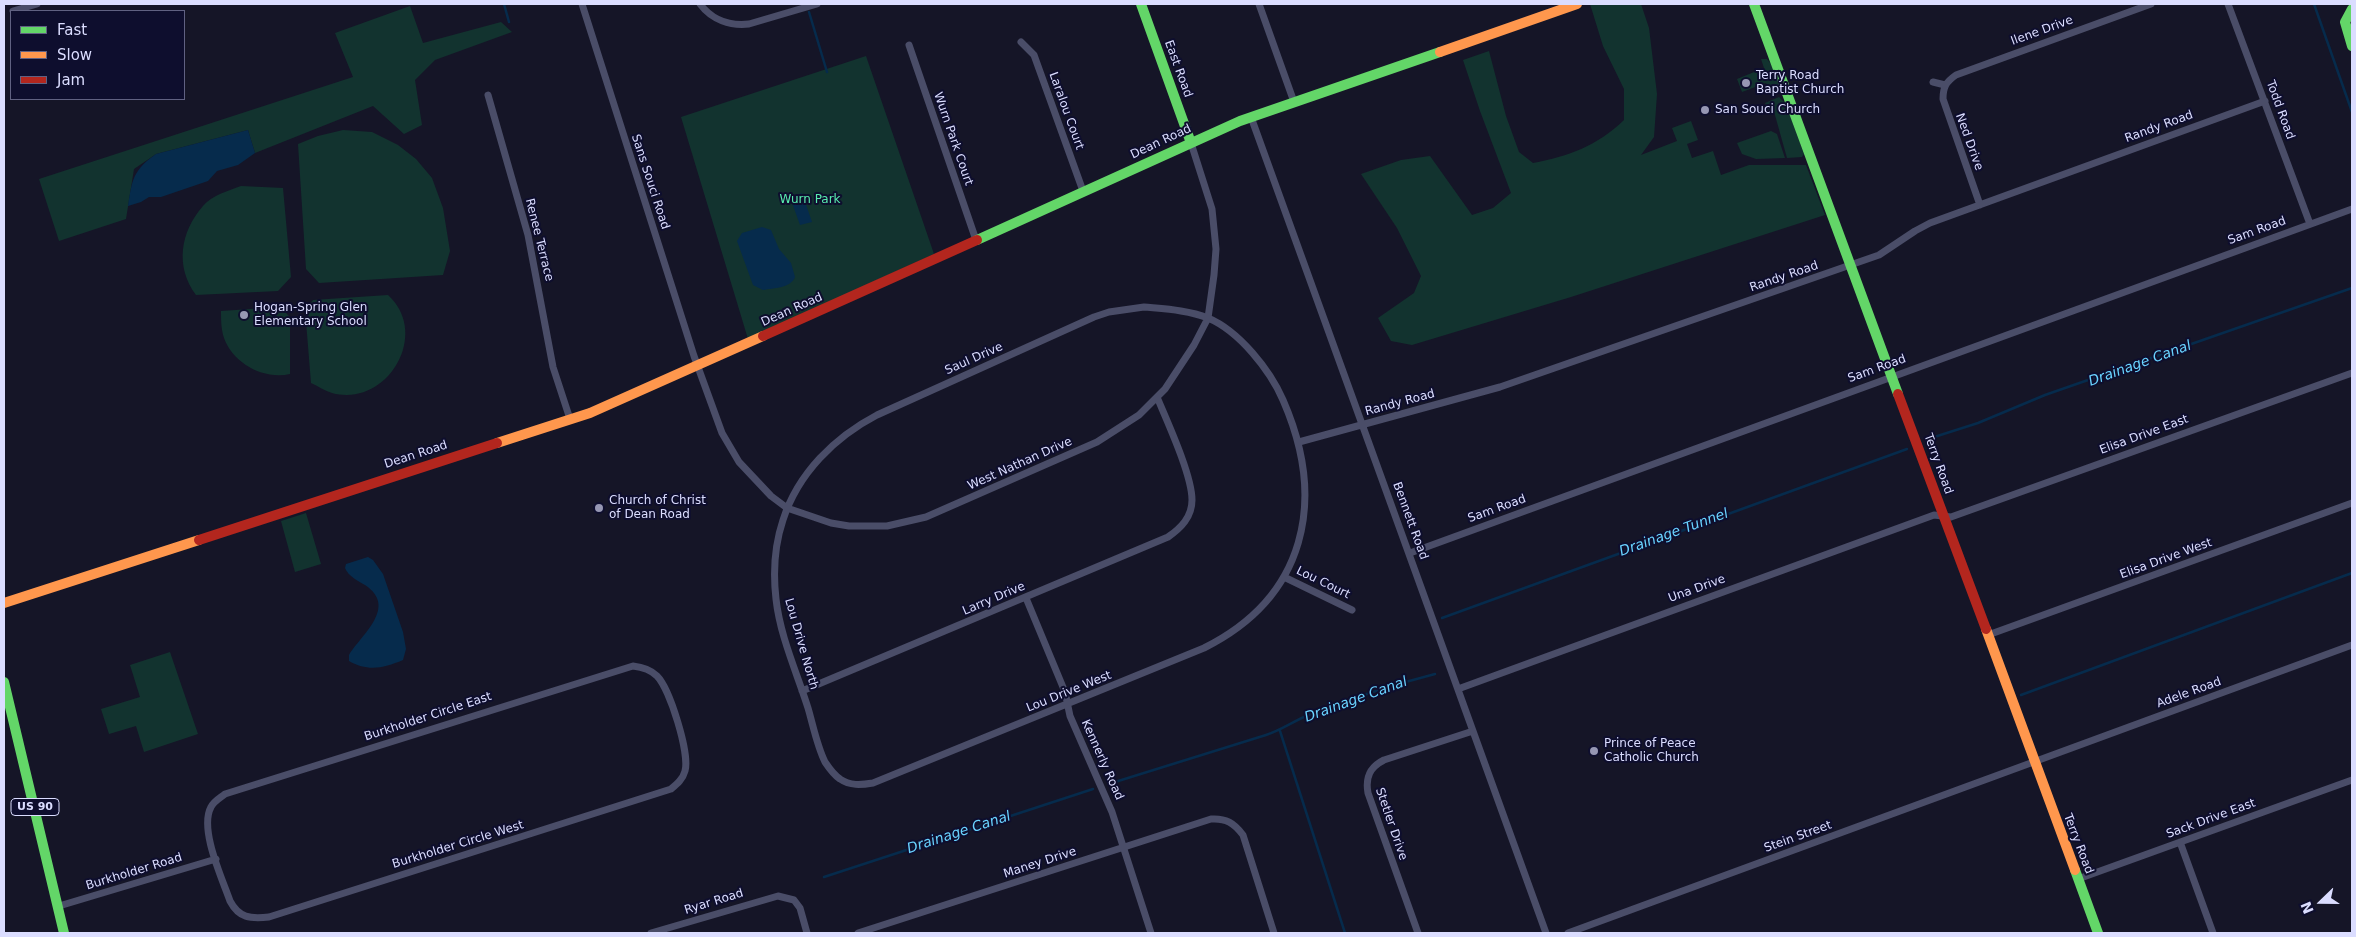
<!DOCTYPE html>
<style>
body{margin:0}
#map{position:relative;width:2356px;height:937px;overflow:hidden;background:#151527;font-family:"DejaVu Sans",sans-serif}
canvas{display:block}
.frame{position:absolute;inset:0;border:5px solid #dbddff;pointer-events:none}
.legend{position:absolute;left:10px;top:10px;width:175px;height:90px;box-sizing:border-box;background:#0e0e2e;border:1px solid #606182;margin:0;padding:6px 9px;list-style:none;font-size:15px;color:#dbddff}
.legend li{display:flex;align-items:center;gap:10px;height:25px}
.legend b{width:25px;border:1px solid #606182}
.north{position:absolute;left:2296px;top:877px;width:50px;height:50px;-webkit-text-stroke:4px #0e0e2e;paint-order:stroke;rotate:248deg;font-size:14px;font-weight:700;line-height:20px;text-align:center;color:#dbddff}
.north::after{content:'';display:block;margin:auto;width:18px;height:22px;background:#dbddff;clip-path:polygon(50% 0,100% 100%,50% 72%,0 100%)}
</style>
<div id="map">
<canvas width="2356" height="937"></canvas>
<div class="frame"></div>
<ul class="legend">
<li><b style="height:6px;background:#63d668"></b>Fast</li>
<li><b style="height:6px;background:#ff974d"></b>Slow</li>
<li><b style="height:6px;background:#b3261e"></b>Jam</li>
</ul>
<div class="north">N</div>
</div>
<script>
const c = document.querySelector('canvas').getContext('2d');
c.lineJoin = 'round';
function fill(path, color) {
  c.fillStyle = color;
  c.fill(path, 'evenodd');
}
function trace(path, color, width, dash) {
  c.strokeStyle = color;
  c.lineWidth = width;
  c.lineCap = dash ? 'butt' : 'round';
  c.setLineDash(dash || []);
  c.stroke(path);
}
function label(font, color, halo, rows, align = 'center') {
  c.font = font + ' "DejaVu Sans",sans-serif';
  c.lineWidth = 4;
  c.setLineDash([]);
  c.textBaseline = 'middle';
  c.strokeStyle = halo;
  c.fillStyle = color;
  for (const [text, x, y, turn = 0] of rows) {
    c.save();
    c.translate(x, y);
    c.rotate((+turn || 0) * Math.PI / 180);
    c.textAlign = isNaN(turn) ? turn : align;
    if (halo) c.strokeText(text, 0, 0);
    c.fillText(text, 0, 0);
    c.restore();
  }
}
const green = new Path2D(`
 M1590,4H1641L1649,28L1657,94L1654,137L1641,155L1677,141L1672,128L1691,121L1698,140L1687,144L1692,158L1713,151L1721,175L1749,165H1806L1825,215L1571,297L1412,345L1391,341L1378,318L1414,293L1421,276L1397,228L1361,174L1401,160L1430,156L1472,215L1493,208L1511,193L1480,111L1463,60L1489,51L1506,116L1519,152L1533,163C1569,156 1597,146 1624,120V89L1603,46Z
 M410,6L423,43L501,22L512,32L435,60L415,80L422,125L404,134L373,106L255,153L248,130L156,154L134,169L126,219L59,241L39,179L353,77L335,33Z
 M866,56L934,254L748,339L681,117Z
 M1761,59H1767L1771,64L1779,86L1770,91L1766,83L1742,92L1737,79L1764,68Z
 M1779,97L1786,104L1804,154L1802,157L1787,158L1773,108L1768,110L1765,103Z
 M343,130L372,132L398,145L416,159L432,178L443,208L450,251L443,275L319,283L306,269L298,144L318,136Z
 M1771,131L1777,134L1785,158L1756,159L1742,154L1737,143Z
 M241,186L283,188L291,277L278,291L196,295C175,267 180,232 203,206C212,195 228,191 241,186Z
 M388,295C431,334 387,408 332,393C325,391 318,386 311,383L305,309L313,300Z
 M280,307L290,317V374C263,380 233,363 224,338C221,329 221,319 221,311Z
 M306,513L321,564L295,572L281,521Z
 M170,652L198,734L144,752L136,726L109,734L101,709L140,697L130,665Z`);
const water = new Path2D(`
 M248,130L255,153L238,165L217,171L208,181L161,197H149L141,202L128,206C132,180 133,170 156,154Z
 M802,193L812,222L800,225L790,197Z
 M762,227L771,230L779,249L791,263L795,277C791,288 774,288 763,290L753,285L737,241L742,233Z
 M368,557L373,560L383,574L403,632L406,649L403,660C384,668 368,672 349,661V655C362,634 398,607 365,585C358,581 348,576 345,568L346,564Z`);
const stream = new Path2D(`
 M504,4L509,22
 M2314,4L2352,112
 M809,12L827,72
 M1928,439L1978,423L2045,395L2352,288
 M1442,618L1907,449
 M2021,695L2352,573
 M1280,731L1345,933
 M1115,782L1266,735C1282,730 1295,720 1311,714C1352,698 1392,685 1435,674
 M824,877L1093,789`);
const street = new Path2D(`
 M582,4L694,356L722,433L739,462L771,496L787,508L831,523L849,526H887L926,517L1097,442L1139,415L1165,389L1194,345L1208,318L1214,275L1216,249L1212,209L1191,143
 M700,4C712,20 730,26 749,24L817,4
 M1259,4L1294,102
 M2228,4L2310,224
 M13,11L37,4
 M1021,42L1034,55L1083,191
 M909,45L976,240
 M1933,82L1945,85
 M488,95L528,235L553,367L570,419
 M1251,117L1546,933
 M1980,205L1943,99C1943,87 1946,82 1956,75L2151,4
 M1144,307C1165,309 1188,310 1208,318C1239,331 1270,370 1283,400C1327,501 1306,597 1204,648L873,783C861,785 850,786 840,779C834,775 829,768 825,762C817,746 813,725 808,708C797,673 780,636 776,599C773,573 775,544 783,520C798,473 835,437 877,415L1094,317L1109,312Z
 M1299,442L1500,387L1879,255L1915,231L1930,223L2265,101
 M1410,553L2352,209
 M1284,577L1352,610
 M1026,598L1065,692L1070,716L1112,812L1151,933
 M1988,635L2352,503
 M633,666C642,667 650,669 657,676C670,689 690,754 685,771C683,779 677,784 671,789L269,917C250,919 239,918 230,901C222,878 199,829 211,807C214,801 220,798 225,794Z
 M1458,689L1934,515L1951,517L2352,373
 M802,691L1168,537C1181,528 1192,517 1192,500C1192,475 1167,421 1157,397
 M2180,842L2213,933
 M2078,879L2352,780
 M59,906L216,859
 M651,933L778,896L794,900L800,908L807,933
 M858,933L1211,819C1226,818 1234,823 1243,835L1274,933
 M1418,933L1368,793C1365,777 1370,767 1384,760L1473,731
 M1568,933L2352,645`);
const fast = new Path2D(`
 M1141,4L1191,143
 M1754,4L1898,394
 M2352,9L2345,22L2352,46
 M977,240L1240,121L1440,52
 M4,682L64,933
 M2075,870L2098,933`);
const slow = new Path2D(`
 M1440,52L1577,4
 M497,443L590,413L763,336
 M4,603L199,540
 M1986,629L2075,870`);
const jam = new Path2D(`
 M763,336L977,240
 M1898,394L1986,629
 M199,540L497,443`);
const markers = [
 [1746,83,5,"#9697b3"],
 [1705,110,5,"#9697b3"],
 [244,315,5,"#9697b3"],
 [599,508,5,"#9697b3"],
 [1594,751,5,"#9697b3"]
];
const shields = [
 [35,807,48]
];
const shieldNames = [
 ["US 90",35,807]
];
const streetNames = [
 ["Ilene Drive",2042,31,-20],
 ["East Road",1178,69,70],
 ["Todd Road",2280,110,70],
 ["Laralou Court",1066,111,70],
 ["Randy Road",2159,127,-20],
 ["Wurn Park Court",953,139,71],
 ["Dean Road",1161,142,-25],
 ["Ned Drive",1969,142,70],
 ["Sans Souci Road",650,182,72],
 ["Sam Road",2257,231,-20],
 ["Renee Terrace",539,240,76],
 ["Randy Road",1784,277,-19],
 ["Dean Road",792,310,-24],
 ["Saul Drive",974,359,-24],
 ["Sam Road",1877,369,-20],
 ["Randy Road",1400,403,-15],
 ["Elisa Drive East",2144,435,-20],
 ["Dean Road",416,455,-18],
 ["West Nathan Drive",1020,464,-24],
 ["Terry Road",1938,464,70],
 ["Sam Road",1497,509,-20],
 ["Bennett Road",1410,521,70],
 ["Elisa Drive West",2166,559,-20],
 ["Lou Court",1323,583,26],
 ["Una Drive",1697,589,-20],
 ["Larry Drive",994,599,-23],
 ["Lou Drive North",801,644,74],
 ["Lou Drive West",1069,692,-22],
 ["Adele Road",2189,693,-20],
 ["Burkholder Circle East",428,717,-18],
 ["Kennerly Road",1102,760,66],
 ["Sack Drive East",2211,819,-20],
 ["Stetler Drive",1391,824,71],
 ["Stein Street",1798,837,-20],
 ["Terry Road",2078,844,69],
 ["Burkholder Circle West",458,845,-17],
 ["Maney Drive",1040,863,-18],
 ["Burkholder Road",134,872,-17],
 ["Ryar Road",714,902,-17]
];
const poiNames = [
 ["Terry Road",1756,76],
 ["Baptist Church",1756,90],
 ["San Souci Church",1715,110],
 ["Hogan-Spring Glen",254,308],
 ["Elementary School",254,322],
 ["Church of Christ",609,501],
 ["of Dean Road",609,515],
 ["Prince of Peace",1604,744],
 ["Catholic Church",1604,758]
];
const parkNames = [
 ["Wurn Park",810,200]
];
const waterNames = [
 ["Drainage Canal",2140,364,-20],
 ["Drainage Tunnel",1674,533,-20],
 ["Drainage Canal",1356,700,-20],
 ["Drainage Canal",959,833,-18]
];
fill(green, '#12332f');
fill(water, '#062b4c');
trace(stream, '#062b4c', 2.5);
trace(street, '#4a4d68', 7);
trace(fast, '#63d668', 10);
trace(slow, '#ff974d', 10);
trace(jam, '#b3261e', 10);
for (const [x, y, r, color] of markers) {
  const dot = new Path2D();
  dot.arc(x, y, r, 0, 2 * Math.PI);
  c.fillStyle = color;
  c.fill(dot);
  trace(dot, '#0e0e2e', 2);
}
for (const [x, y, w] of shields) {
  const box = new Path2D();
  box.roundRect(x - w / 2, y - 8.5, w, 17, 4);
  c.fillStyle = '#0e0e2e';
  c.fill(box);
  trace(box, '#dbddff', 1);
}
label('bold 11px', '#dbddff', null, shieldNames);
label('12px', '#dbddff', '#0e0e2e', streetNames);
label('12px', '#dbddff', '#0e0e2e', poiNames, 'left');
label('12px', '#59edaf', '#0e0e2e', parkNames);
label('italic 14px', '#69d3ff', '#0e0e2e', waterNames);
</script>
